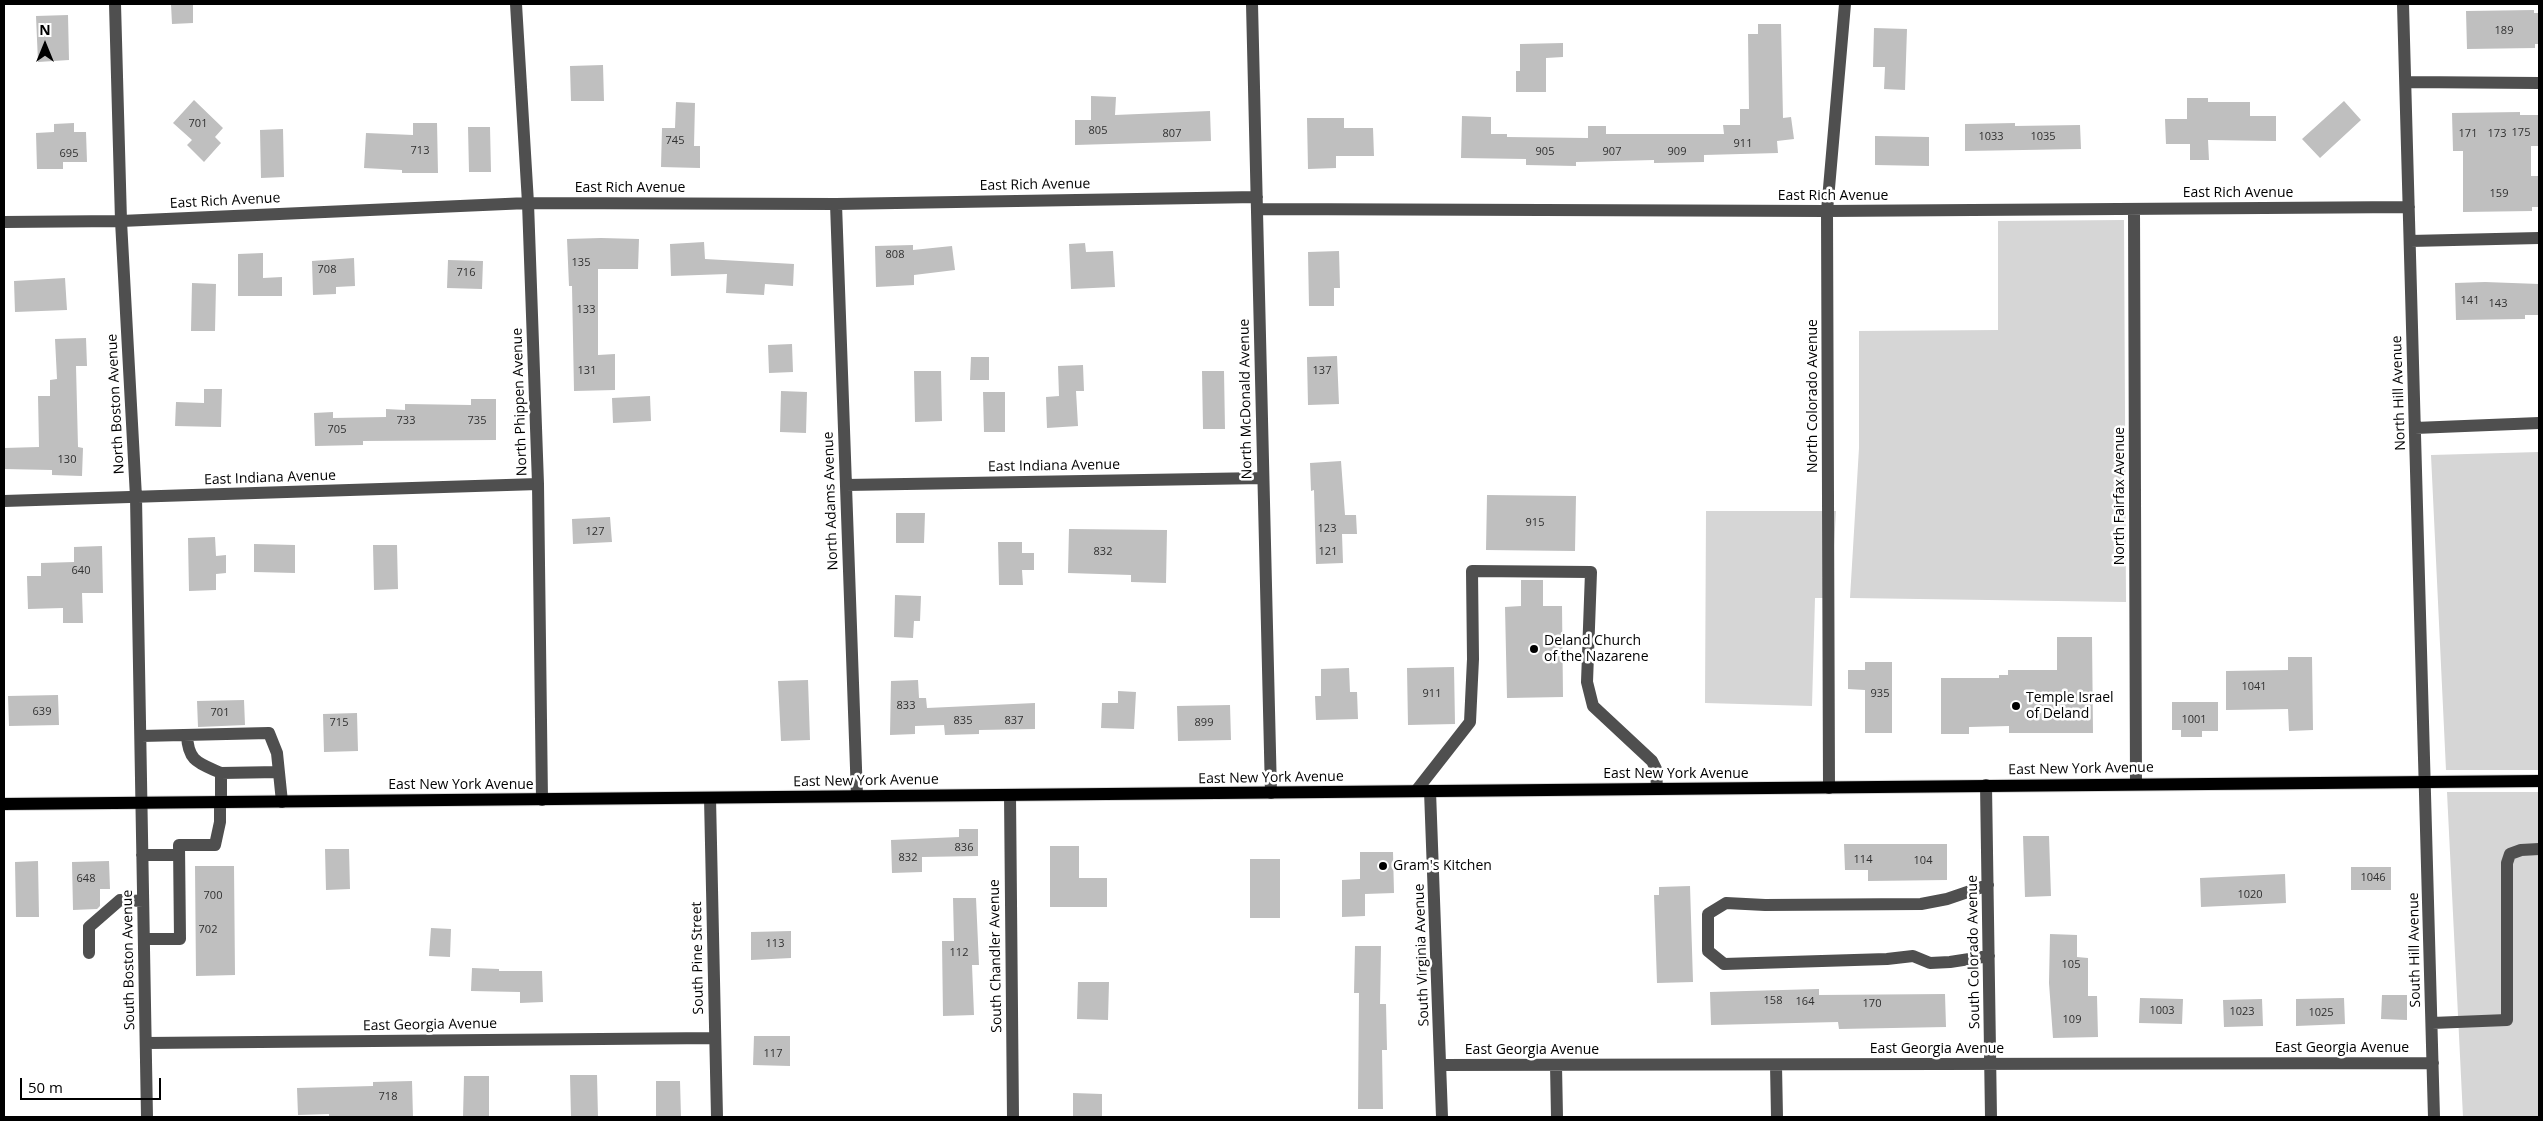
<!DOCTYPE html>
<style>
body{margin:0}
#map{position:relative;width:2543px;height:1121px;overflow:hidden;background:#fff;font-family:"Open Sans",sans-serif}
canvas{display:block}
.frame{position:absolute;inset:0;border:5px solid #000;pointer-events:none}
.north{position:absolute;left:20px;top:20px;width:50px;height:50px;-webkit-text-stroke:4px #fff;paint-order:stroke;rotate:0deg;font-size:14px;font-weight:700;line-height:20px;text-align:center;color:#000}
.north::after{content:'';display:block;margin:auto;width:18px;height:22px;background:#000;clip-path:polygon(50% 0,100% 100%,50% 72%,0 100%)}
.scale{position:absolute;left:20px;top:1078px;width:141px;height:22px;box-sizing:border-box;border:2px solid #000;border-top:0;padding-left:6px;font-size:15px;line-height:18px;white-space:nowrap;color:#000;-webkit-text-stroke:4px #fff;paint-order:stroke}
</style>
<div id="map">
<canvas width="2543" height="1121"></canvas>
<div class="frame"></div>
<div class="north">N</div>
<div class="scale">50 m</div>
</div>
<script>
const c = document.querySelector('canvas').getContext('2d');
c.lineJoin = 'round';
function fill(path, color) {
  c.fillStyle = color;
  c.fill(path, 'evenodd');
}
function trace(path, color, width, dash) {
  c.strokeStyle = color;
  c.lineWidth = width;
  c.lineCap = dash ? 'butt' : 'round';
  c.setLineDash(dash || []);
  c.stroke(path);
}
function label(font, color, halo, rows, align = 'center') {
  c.font = font + ' "Open Sans",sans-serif';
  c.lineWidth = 5;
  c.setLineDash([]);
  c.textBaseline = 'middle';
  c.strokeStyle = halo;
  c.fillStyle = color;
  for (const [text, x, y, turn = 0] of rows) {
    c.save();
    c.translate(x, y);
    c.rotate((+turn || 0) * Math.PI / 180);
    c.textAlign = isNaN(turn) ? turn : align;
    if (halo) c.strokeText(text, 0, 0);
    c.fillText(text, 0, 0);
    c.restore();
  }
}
const green = new Path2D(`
 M2124,220L2126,602L1850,598L1859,448V331L1998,330V221Z
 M2539,452V770H2446L2431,455Z
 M1706,511H1836L1831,598H1815L1812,706L1705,703Z
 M2447,792H2539V1117H2463Z`);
const building = new Path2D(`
 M171,4H193V23L172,24Z
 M2534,10V13H2539V44H2535V48L2467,49L2466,11Z
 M68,15L69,60L38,62L36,16Z
 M1758,24H1781L1783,118L1791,117L1794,139L1777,141L1778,153L1704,155V162L1654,163V160L1576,162V166L1526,165V159L1461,158L1462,116L1491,117V134H1507V137L1588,138V126H1606V134H1724L1723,125H1740V109H1749L1748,34H1758Z
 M1874,28L1907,29L1905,90L1884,89L1885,67H1873Z
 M1563,43V57L1546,58V92H1516V71H1520V44Z
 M603,65L604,101H571L570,66Z
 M1091,96L1116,97L1115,115L1210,111L1211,141L1075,145V120H1091Z
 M2187,98H2208V102H2250V116H2276V141L2208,140L2209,160H2190V144H2166L2165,119H2187Z
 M194,100L223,128L215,137L221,143L204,162L187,145L192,140L173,123Z
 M2344,101L2361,120L2320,158L2302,139Z
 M676,102L695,103L694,146H700V168L661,167L662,128H675Z
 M2520,112V115H2539V146H2531V176H2539V207H2532V211L2463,212V151H2453L2452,113Z
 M1307,118H1344V128H1373L1374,156H1336V168L1308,169Z
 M74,123V132H86L87,162H63V169H37L36,133L54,132V124Z
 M413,123H437L438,173H402V170L364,168L366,133L413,135Z
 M2015,123V126L2080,125L2081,149L1965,151V124Z
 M468,127H490L491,172H469Z
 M283,129L284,177L261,178L260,130Z
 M1875,136L1929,137V166L1875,165Z
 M601,238L639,239L638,269H598V355L615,354V390L574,391L572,286H569L567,239Z
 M704,242L705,259L794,264L793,286L765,284L764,295L726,293L727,274L671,276L670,244Z
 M1085,243L1086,252L1113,251L1115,287L1071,289L1069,244Z
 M913,245V250L952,246L955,270L914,275V285L876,287L875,246Z
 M1339,251L1340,288H1334V306H1309L1308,252Z
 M263,253V278L282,277V296H238V254Z
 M354,258L355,286L336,287V294L313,295L312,261Z
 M448,260L483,261L482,289L447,288Z
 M65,278L67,310L15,312L14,281Z
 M2485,282L2539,284V315H2525V319L2456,320L2455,283Z
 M192,283L216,284L215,331H191Z
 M86,338L87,366H76L78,447L83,448L82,476L52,475V470L4,469V448L39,447L38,396H50V380L57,379L55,339Z
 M792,344L793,372L769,373L768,345Z
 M1337,356L1339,404L1308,405L1307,357Z
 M971,357H989V380H970Z
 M1083,365L1084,391H1076L1078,426L1047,428L1046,397L1059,396L1058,366Z
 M914,371H941L942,421L915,422Z
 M1202,371H1224L1225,429H1203Z
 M204,389H222L221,427L175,426L176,402L204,403Z
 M781,391L807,392L806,433L780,432Z
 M983,392H1005V432H984Z
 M650,396L651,421L613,423L612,398Z
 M471,399H496V440L363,441V445L315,446L314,413L333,412V418L386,417V409L405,410V404L471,405Z
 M1341,461L1345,515H1356L1357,534H1342L1343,563L1316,564L1314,490L1311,491L1310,463Z
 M1487,495L1576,496L1575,551L1486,550Z
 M896,513H925L924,543H896Z
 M610,517L612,542L573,544L572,519Z
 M1069,529L1167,530L1166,583L1131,582V575L1068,573Z
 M215,537L216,556L226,555V573L216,574V590L189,591L188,538Z
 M998,542H1022V553H1034V570H1022L1023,585H999Z
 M254,544L295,545V573L254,572Z
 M373,545H397L398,589L374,590Z
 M102,546L103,593H82L83,623H63V608L28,609L27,576H41V563L74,562V547Z
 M1521,580H1543V606H1562L1563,697L1507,698L1505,607L1521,606Z
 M895,595L921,596L920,621H914L913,638L894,637Z
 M2057,637H2092L2093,733H2009V726L1969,727V734H1941V678H1999V675H2008V670H2057Z
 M2288,657H2312L2313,730L2289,731L2288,709L2226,710V671L2288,670Z
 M1865,662H1892V733H1865V690L1848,689V670H1865Z
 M1454,667L1455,724L1408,725L1407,668Z
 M1349,668L1350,692H1357L1358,719L1316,720L1315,696H1321V669Z
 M808,680L810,740L781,741L778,681Z
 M918,680L919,698H926L927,708L1035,703V729L979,730V734L945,735L944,725L915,726V734L890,735L891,681Z
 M1118,691L1136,692L1134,729L1101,728L1102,703H1118Z
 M58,695L59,725L9,726L8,696Z
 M244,700L245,725L198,727L197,701Z
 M2172,702H2218V731H2202V737H2181V730H2172Z
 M1230,705L1231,740L1178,741L1177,706Z
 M357,713L358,751L324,752L323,714Z
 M959,829H978V856L922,857V872L892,873L891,840L959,837Z
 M2023,836H2049L2051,896L2025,897Z
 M1844,844H1947V880L1868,881V870H1845Z
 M1050,846H1079V878H1107V907H1050Z
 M325,849H349L350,889L326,890Z
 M1360,852H1393L1394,893L1365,894V916L1342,917V880L1360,879Z
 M1250,859H1280V918H1250Z
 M38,861L39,917H16L15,862Z
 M109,861L110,889H100V906L97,909L73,910L72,862Z
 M195,866H234L235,975L196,976Z
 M2351,867H2391V890H2351Z
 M2285,874L2286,903L2201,907L2200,878Z
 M1690,886L1693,982L1657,983L1654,895H1659V887Z
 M953,898H976L979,965H972L974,1015L943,1016L942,941H954Z
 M431,928L451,929L450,957L429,956Z
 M791,931V958L751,960V932Z
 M2050,934L2077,935V957L2088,958V996H2097L2098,1037L2053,1038L2049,983Z
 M1355,946H1381L1380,1004H1386L1387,1050H1382L1383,1109H1358L1359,993H1354Z
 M472,968L499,969V971H542L543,1002L520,1003V992L471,991Z
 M1078,982H1109L1108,1020L1077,1019Z
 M1819,989V995L1945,994L1946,1027L1839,1029L1838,1022L1711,1025L1710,992Z
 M2382,995H2407V1020L2381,1019Z
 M2140,998L2183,999L2182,1024L2139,1023Z
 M2344,998L2345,1024L2296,1026V999Z
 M2262,999L2263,1026L2224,1027L2223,1000Z
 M754,1036H790V1066L753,1065Z
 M570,1075H597L598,1117H571Z
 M464,1076H489V1117H463Z
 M412,1081L413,1117H329V1114L298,1115L297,1088L373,1086V1082Z
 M656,1081H680L681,1117H656Z
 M1073,1093L1102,1094V1117H1073Z`);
const minor = new Path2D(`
 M115,4L121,221L136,497L147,1117
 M516,4L528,203L538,484L542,800
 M1252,4L1271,793
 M2403,4L2434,1117
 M2406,82L2539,83
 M836,204L857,796
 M1257,209L1827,211L2409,207
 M2134,209L2136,784
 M4,222L121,221L528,203L836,204L1257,197
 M2410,241L2539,238
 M2415,428L2539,423
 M846,485L1263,478
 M4,501L538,484
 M187,735C188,762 199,763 221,773V802
 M141,736L269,733L277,753L282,802
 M221,773L279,772
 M1986,785L1991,1117
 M1829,788L1827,211L1845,4
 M1416,791L1470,722L1473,659L1472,571L1591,572L1587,682L1593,706L1652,761L1656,769L1657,789
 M1430,791L1442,1117
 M1010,795L1013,1117
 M710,798L717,1117
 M142,855H179
 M1988,885L1947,899L1921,904L1765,905L1726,903L1708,914V951L1724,964L1887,959L1913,956L1930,963L1950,962L1989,956
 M144,939H180L179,845H215L220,822V802
 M89,953V927L120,900L143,901
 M2432,1023L2507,1020V863L2510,854L2521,850L2539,849
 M146,1043L715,1038
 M1441,1065L2433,1063
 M1556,1065L1557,1117
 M1776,1065L1777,1117`);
const major = new Path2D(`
 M4,804L2539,781`);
const markers = [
 [1534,649,5,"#000"],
 [2016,706,5,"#000"],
 [1383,866,5,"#000"]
];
const numberNames = [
 ["189",2504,31],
 ["701",198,124],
 ["805",1098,131],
 ["175",2521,133],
 ["807",1172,134],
 ["171",2468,134],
 ["173",2497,134],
 ["1033",1991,137],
 ["1035",2043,137],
 ["745",675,141],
 ["911",1743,144],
 ["713",420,151],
 ["905",1545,152],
 ["907",1612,152],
 ["909",1677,152],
 ["695",69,154],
 ["159",2499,194],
 ["808",895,255],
 ["135",581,263],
 ["708",327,270],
 ["716",466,273],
 ["141",2470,301],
 ["143",2498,304],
 ["133",586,310],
 ["131",587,371],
 ["137",1322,371],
 ["733",406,421],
 ["735",477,421],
 ["705",337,430],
 ["130",67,460],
 ["915",1535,523],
 ["123",1327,529],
 ["127",595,532],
 ["832",1103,552],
 ["121",1328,552],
 ["640",81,571],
 ["1041",2254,687],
 ["911",1432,694],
 ["935",1880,694],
 ["833",906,706],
 ["639",42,712],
 ["701",220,713],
 ["1001",2194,720],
 ["835",963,721],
 ["837",1014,721],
 ["715",339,723],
 ["899",1204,723],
 ["836",964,848],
 ["832",908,858],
 ["114",1863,860],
 ["104",1923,861],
 ["1046",2373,878],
 ["648",86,879],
 ["1020",2250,895],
 ["700",213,896],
 ["702",208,930],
 ["113",775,944],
 ["112",959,953],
 ["105",2071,965],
 ["158",1773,1001],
 ["164",1805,1002],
 ["170",1872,1004],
 ["1003",2162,1011],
 ["1023",2242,1012],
 ["1025",2321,1013],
 ["109",2072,1020],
 ["117",773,1054],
 ["718",388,1097]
];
const streetNames = [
 ["East Rich Avenue",1035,185,-1],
 ["East Rich Avenue",630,188],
 ["East Rich Avenue",2238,193],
 ["East Rich Avenue",1833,196],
 ["East Rich Avenue",225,201,-3],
 ["North Hill Avenue",2399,393,-92],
 ["North Colorado Avenue",1813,396,-90],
 ["North McDonald Avenue",1246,399,-91],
 ["North Phippen Avenue",520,402,-92],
 ["North Boston Avenue",116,404,-93],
 ["East Indiana Avenue",1054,466,-1],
 ["East Indiana Avenue",270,478,-2],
 ["North Fairfax Avenue",2120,496,-90],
 ["North Adams Avenue",831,501,-92],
 ["East New York Avenue",2081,769,-1],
 ["East New York Avenue",1676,774],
 ["East New York Avenue",1271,778,-1],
 ["East New York Avenue",866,781,-1],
 ["East New York Avenue",461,785],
 ["South Hill Avenue",2415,950,-91],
 ["South Colorado Avenue",1974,952,-91],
 ["South Virginia Avenue",1422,955,-92],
 ["South Chandler Avenue",996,956,-91],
 ["South Pine Street",698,958,-91],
 ["South Boston Avenue",129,960,-91],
 ["East Georgia Avenue",430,1025,-1],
 ["East Georgia Avenue",2342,1048],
 ["East Georgia Avenue",1937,1049],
 ["East Georgia Avenue",1532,1050]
];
const poiNames = [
 ["Deland Church",1544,641],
 ["of the Nazarene",1544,657],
 ["Temple Israel",2026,698],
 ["of Deland",2026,714],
 ["Gram's Kitchen",1393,866]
];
fill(green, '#d6d6d6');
fill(building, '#bfbfbf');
trace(major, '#dbdbdb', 14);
trace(minor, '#4f4f4f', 12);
trace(major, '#000', 12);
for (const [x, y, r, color] of markers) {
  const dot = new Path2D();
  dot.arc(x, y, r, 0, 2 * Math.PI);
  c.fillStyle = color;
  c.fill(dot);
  trace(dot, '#fff', 2);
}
label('11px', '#303030', null, numberNames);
label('14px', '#000', '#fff', streetNames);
label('14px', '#000', '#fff', poiNames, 'left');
</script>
